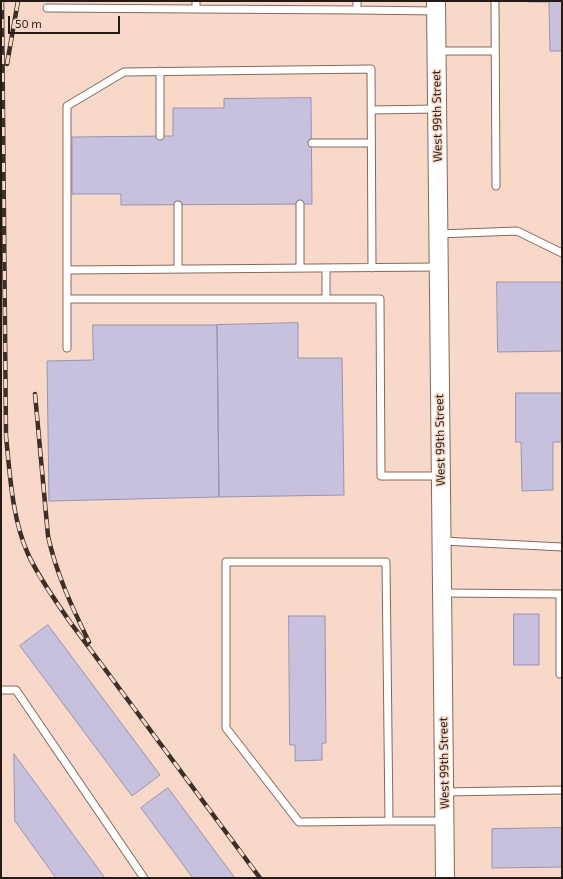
<!DOCTYPE html>
<style>
body{margin:0}
#map{position:relative;width:563px;height:879px;overflow:hidden;background:#f8d9c9;font-family:"Exo 2",sans-serif}
canvas{display:block}
.frame{position:absolute;inset:0;border:2px solid #251a14;pointer-events:none}
.scale{position:absolute;left:8px;top:16px;width:112px;height:18px;box-sizing:border-box;border:2px solid #251a14;border-top:0;padding-left:5px;font-size:12px;line-height:14px;white-space:nowrap;color:#251a14;-webkit-text-stroke:3px #f8d9c9;paint-order:stroke}
</style>
<div id="map">
<canvas width="563" height="879"></canvas>
<div class="frame"></div>
<div class="scale">50 m</div>
</div>
<script>
const c = document.querySelector('canvas').getContext('2d');
c.lineJoin = 'round';
function fill(path, color) {
  c.fillStyle = color;
  c.fill(path, 'evenodd');
}
function trace(path, color, width, dash) {
  c.strokeStyle = color;
  c.lineWidth = width;
  c.lineCap = dash ? 'butt' : 'round';
  c.setLineDash(dash || []);
  c.stroke(path);
}
function label(font, color, halo, rows, align = 'center') {
  c.font = font + ' "Exo 2",sans-serif';
  c.lineWidth = 3;
  c.setLineDash([]);
  c.textBaseline = 'middle';
  c.strokeStyle = halo;
  c.fillStyle = color;
  for (const [text, x, y, turn = 0] of rows) {
    c.save();
    c.translate(x, y);
    c.rotate((+turn || 0) * Math.PI / 180);
    c.textAlign = isNaN(turn) ? turn : align;
    if (halo) c.strokeText(text, 0, 0);
    c.fillText(text, 0, 0);
    c.restore();
  }
}
const building = new Path2D(`
 M529,1H562V51H550L549,2H529Z
 M311,98L312,204L121,205V194H72V137L173,136V108H224V99Z
 M497,282H562V351L498,352Z
 M298,323V358H342L344,495L219,497L217,325Z
 M93,325H217L219,497L49,501L47,361L93,360Z
 M516,393H562V442H553V490L522,491L521,442H516Z
 M514,614H539V665H514Z
 M289,616H325L326,743H322V760L295,761V745H290Z
 M48,625L160,775L132,796L20,646Z
 M14,754L105,878H56L15,821Z
 M168,788L235,878H193L141,808Z
 M562,828V867L492,868V829Z`);
const service = new Path2D(`
 M196,1V9L357,10
 M357,1V10L436,11
 M495,1L496,186
 M47,8L196,9
 M437,51H495
 M160,71V136
 M371,110L437,109
 M312,143H371
 M300,204V268
 M178,205V269
 M438,234L517,231L562,253
 M326,268V299
 M372,268L371,69L124,72L67,106V270L438,267
 M67,270V348
 M67,299H380L381,476H441
 M442,541L562,547
 M442,593L560,594V674
 M1,690H16L144,878
 M444,792L562,790
 M389,821L386,562H226V728L299,822L389,821H444`);
const tertiary = new Path2D(`
 M436,1L445,878`);
const rail = new Path2D(`
 M2,1L6,436C10,475 12,518 28,554C39,578 55,600 70,622L260,878
 M7,64L18,1
 M35,394L48,536C56,573 72,607 89,642`);
const streetNames = [
 ["West 99th Street",437,116,-91],
 ["West 99th Street",440,440,-91],
 ["West 99th Street",444,763,-91]
];
fill(building, '#c8c1de');
trace(building, '#9992ae', 1);
trace(service, '#856a5c', 9);
trace(tertiary, '#856a5c', 20);
trace(service, '#fff', 7);
trace(tertiary, '#fff', 18);
trace(rail, '#3c2f28', 4.5);
trace(rail, '#f8d9c9', 3, [9]);
label('12px', '#251a14', '#f8d9c9', streetNames);
</script>
